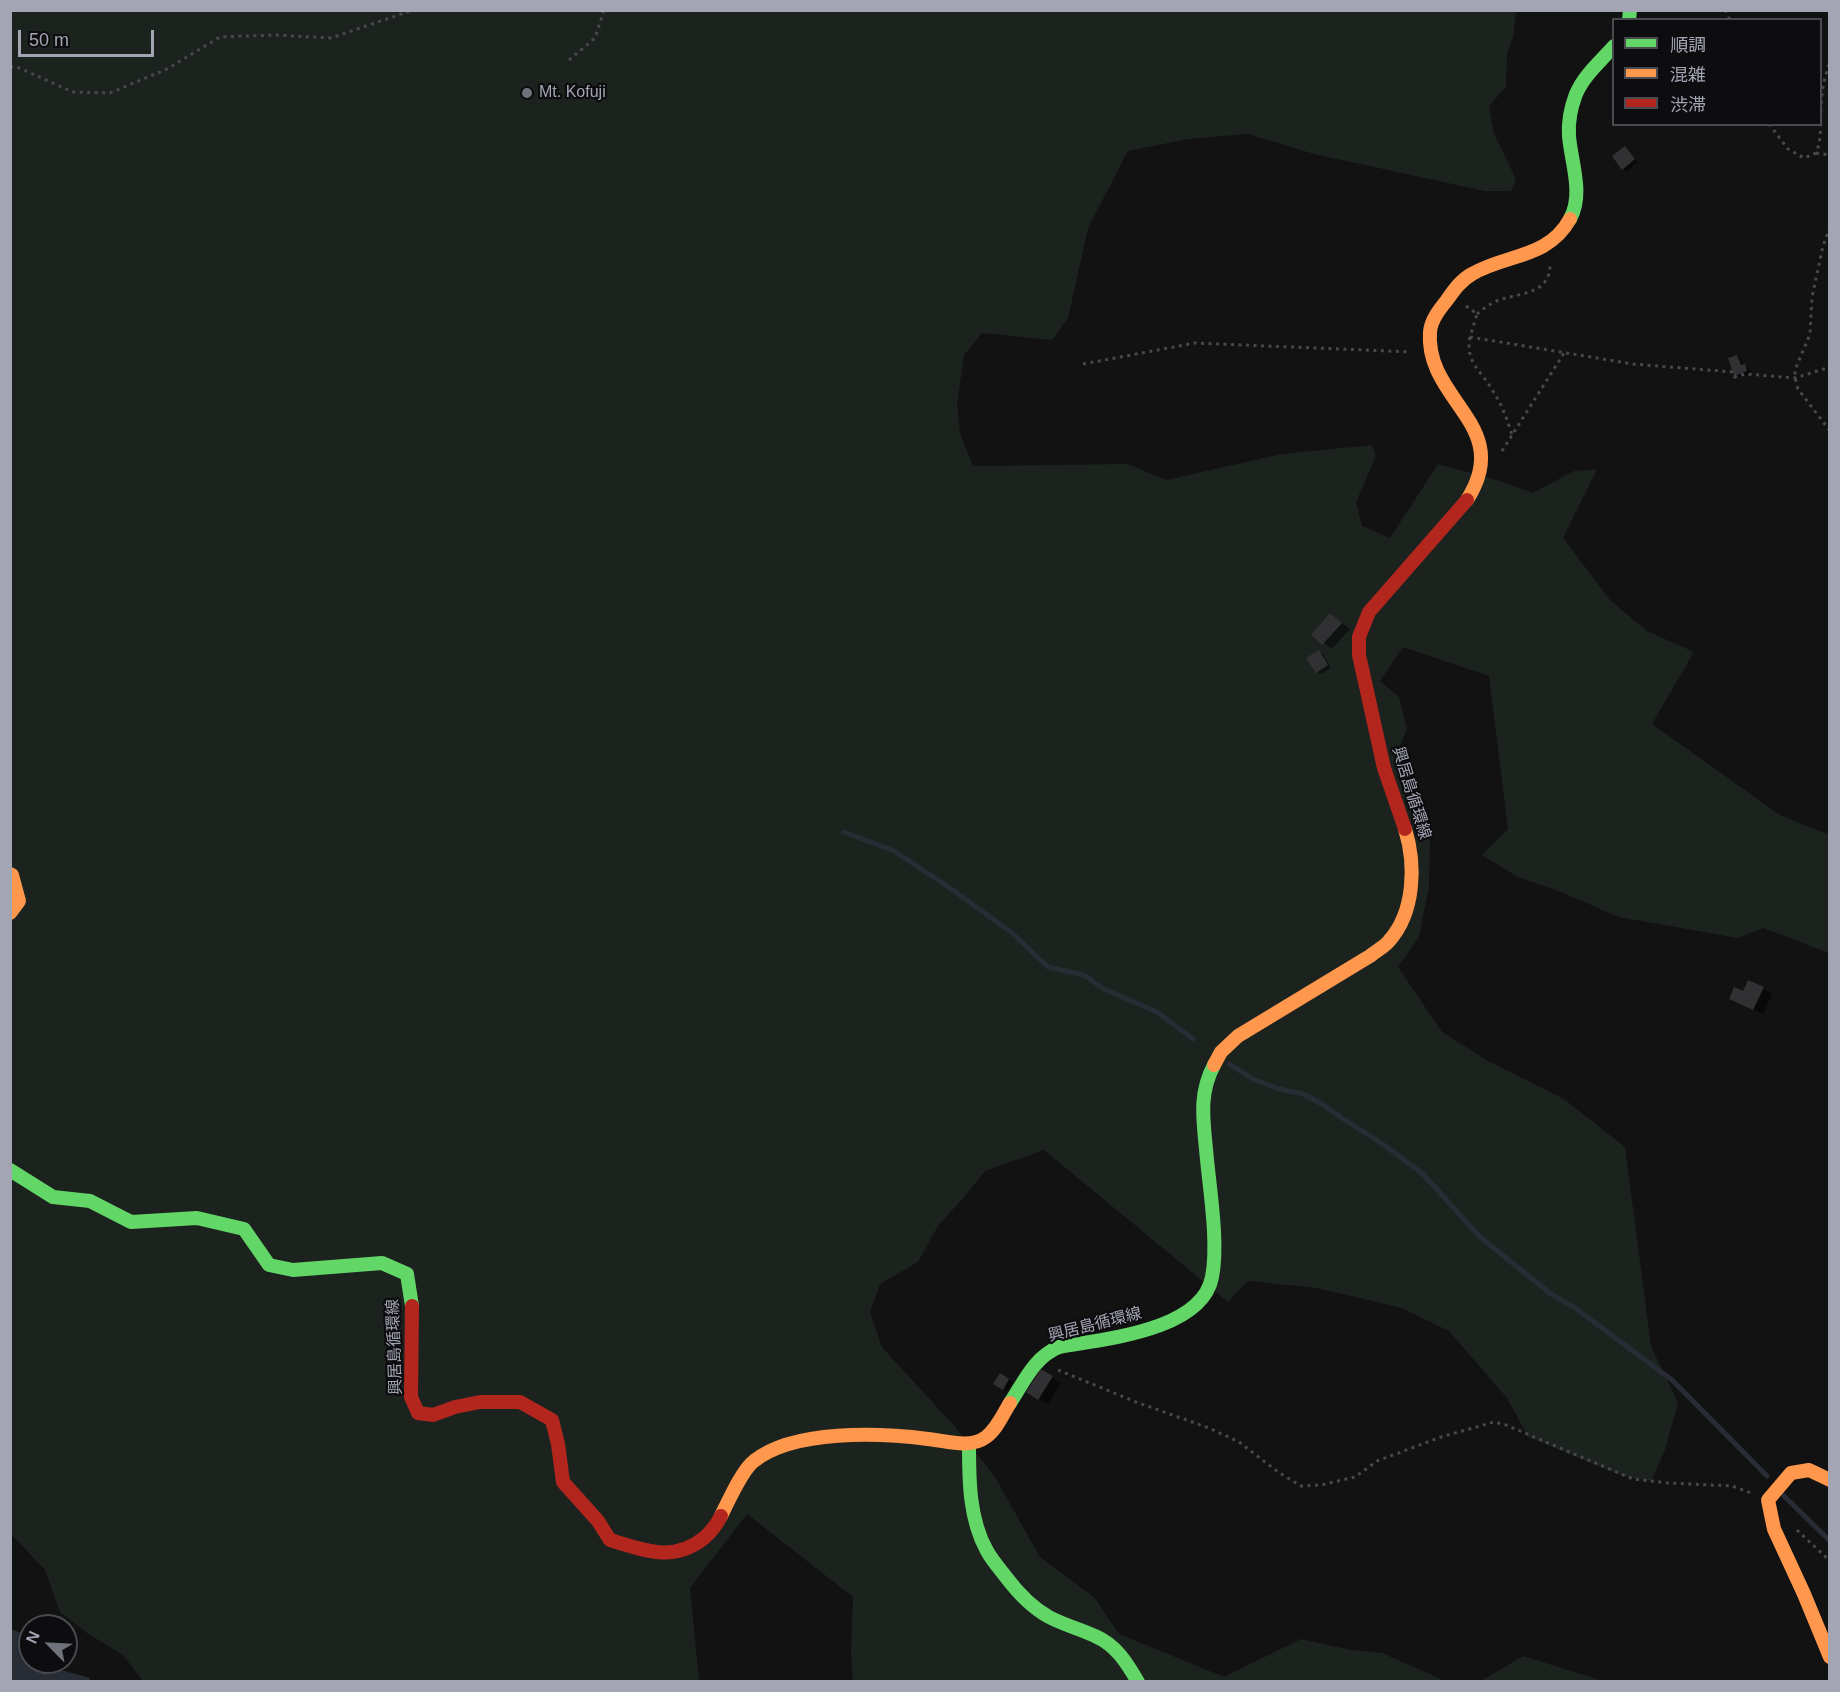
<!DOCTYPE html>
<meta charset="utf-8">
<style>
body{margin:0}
#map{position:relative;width:1840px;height:1692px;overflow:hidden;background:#121212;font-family:Arial,"Noto Sans JP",sans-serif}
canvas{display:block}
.frame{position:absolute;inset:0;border:12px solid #a3a5b4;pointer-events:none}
.legend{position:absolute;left:1612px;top:18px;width:210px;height:108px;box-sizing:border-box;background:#0d0c0e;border:2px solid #494950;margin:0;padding:8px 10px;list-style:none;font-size:18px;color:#a3a5b4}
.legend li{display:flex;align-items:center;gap:12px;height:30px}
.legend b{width:30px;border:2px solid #494950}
.north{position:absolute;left:18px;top:1614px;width:60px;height:60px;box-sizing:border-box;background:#0d0c0e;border:2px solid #494950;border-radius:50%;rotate:294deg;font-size:16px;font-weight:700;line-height:24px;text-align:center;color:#a3a5b4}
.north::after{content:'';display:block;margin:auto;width:21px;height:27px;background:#70727b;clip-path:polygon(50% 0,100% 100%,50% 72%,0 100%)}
.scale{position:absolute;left:18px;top:30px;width:136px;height:27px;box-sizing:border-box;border:3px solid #a3a5b4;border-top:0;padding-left:8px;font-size:18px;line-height:21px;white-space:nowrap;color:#a3a5b4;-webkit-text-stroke:4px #0d0c0e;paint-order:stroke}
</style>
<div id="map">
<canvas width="1840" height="1692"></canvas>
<div class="frame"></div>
<ul class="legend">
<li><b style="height:8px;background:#63d668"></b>順調</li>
<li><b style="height:8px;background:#ff974d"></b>混雑</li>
<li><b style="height:8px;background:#b3261e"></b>渋滞</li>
</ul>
<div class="north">N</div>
<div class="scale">50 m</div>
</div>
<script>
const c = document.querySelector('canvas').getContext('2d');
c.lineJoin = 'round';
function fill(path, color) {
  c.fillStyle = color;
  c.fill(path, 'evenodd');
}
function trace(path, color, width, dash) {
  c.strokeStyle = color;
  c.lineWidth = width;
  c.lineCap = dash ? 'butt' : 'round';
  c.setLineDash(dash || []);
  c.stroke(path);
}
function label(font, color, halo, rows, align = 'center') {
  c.font = font + ' Arial,"Noto Sans JP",sans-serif';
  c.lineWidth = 4.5;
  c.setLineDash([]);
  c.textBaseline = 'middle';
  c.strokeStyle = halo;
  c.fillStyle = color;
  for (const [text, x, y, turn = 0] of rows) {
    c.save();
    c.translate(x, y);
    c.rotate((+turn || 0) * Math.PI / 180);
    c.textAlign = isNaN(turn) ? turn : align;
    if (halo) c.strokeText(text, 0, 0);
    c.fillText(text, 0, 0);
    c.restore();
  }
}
const green = new Path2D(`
 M11,11H1516L1513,37L1507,54L1506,87L1489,106L1494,134L1516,179L1511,191H1485L1314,154L1248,134L1188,139L1128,151L1088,228L1068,318L1052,340L982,333L964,355L957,404L960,433L973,466L1128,464L1166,480L1282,454L1372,445L1376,456L1356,502L1362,526L1390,538L1438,464L1497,480L1533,493L1574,471L1597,469L1563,538L1610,600L1647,631L1694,652L1652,724L1780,815L1829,835V953L1763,928L1738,938L1619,917L1556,890L1518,877L1482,855L1508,829L1489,676L1403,647L1380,681L1399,697L1407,729L1397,753L1401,772L1430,837L1429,886L1419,937L1398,967L1442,1032L1488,1061L1564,1099L1625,1147L1651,1346L1678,1403L1665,1450L1651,1481L1623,1476L1528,1437L1507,1398L1449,1331L1402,1308L1317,1288L1248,1281L1228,1302L1044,1150L985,1171L964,1197L938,1226L918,1262L880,1284L870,1312L882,1347L956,1428L995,1477L1040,1557L1094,1597L1119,1634L1224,1677L1301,1639L1351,1650L1382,1653L1445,1681H853L851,1652L853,1597L747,1514L690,1588L699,1681H143L123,1655L87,1633L60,1612L45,1570L11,1534Z
 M1523,1656L1603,1681H1481Z`);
const water = new Path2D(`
 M11,1629L30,1636V1662H51L54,1668L90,1678L89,1681H11Z`);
const shadow = new Path2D(`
 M1625,148L1638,162L1627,171L1623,169Z
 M1737,356L1741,359L1744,366L1749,368L1751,373L1740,377L1736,375Z
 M1331,615L1350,629L1332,649L1313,635Z
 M1319,652L1323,654L1331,668L1321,674L1317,672Z
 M1763,988L1772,994L1763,1014L1731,999L1744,993Z
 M1041,1371L1061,1383L1048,1404L1028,1392Z
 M1001,1375L1013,1382L1007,1391L996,1384Z`);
const stream = new Path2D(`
 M844,832L894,851L950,888L1012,933L1048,967L1084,975L1104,989L1157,1012L1193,1039
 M1229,1064L1253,1079L1279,1089L1303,1094L1322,1104L1342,1118L1384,1145L1423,1174L1480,1237L1551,1294L1575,1308L1672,1380L1767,1476
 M1784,1496L1830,1541`);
const building = new Path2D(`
 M1625,146L1635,159L1622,170L1612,156Z
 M1737,355L1741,365L1745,364L1747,371L1734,376L1728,358Z
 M1330,613L1342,623L1322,645L1311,635Z
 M1319,650L1328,665L1316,673L1306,658Z
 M1748,980L1764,987L1753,1010L1729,999L1734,987L1743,991Z
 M1041,1369L1053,1376L1038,1400L1026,1392Z
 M1000,1373L1009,1379L1003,1390L993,1384Z`);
const path = new Path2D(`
 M1725,10L1730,20
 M569,60L595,38L604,10
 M10,67H17L73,92L110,93L167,69L220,37L275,35L331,38L413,10
 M1769,124L1788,149L1804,158L1816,153C1822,139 1820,125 1821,110C1821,94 1824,78 1830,62
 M1816,153L1830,155
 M1830,227L1823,246L1812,297L1810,334L1795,370V378L1798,389L1830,431
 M1466,306L1477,314L1470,337L1633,364L1732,372L1734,377L1745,374L1795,378L1830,367
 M1477,314C1484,308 1492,302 1502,299C1523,293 1551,293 1550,263
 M1470,337C1465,363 1481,370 1493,391C1502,405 1507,419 1512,435
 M1083,364L1195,343L1411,352
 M1502,451L1564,353
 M1058,1370L1136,1402L1209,1428L1239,1442L1278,1472L1301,1486L1321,1485L1355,1477L1377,1461L1441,1437L1494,1422L1506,1425L1633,1479L1669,1483L1732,1486L1751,1493
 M1797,1530L1830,1561`);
const fast = new Path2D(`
 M1629,20L1630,10
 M1570,219C1584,194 1571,162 1569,136C1568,122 1571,107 1576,94C1584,75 1601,61 1614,46
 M10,1170L53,1197L90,1201L131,1222L197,1218L244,1229L269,1265L293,1270L382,1263L407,1274L412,1306
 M1010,1403C1024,1382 1034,1357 1059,1347C1103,1339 1202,1331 1212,1277C1219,1242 1209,1186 1206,1149C1203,1118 1199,1093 1214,1065
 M969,1444C969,1480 969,1519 987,1551C992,1560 999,1568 1006,1577C1018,1593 1031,1607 1049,1617C1064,1625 1080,1629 1095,1636C1116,1645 1127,1663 1138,1682`);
const slow = new Path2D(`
 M1467,500C1515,425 1425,401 1430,332C1431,320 1439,310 1447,300C1454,290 1461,280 1472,274C1505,254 1548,259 1570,219
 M10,874L12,875L19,901L10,913
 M1214,1065L1221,1052L1238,1036L1370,956C1376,951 1384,947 1389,941C1415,912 1416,864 1405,829
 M1830,1480L1809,1470L1791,1473L1768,1500L1774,1529L1804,1594L1830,1657
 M721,1516C728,1502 742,1470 754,1461C794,1429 880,1433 928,1439C947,1441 970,1449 986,1437C997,1429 1003,1414 1010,1403`);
const jam = new Path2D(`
 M1405,829L1384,768L1359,655V637L1369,612L1467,500
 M412,1306L411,1397L418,1413L433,1415L455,1407L480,1402H520L552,1420L558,1444L563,1482L598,1521L610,1540C644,1550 673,1563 704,1538C712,1531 716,1526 721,1516`);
const markers = [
 [527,93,6,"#70727b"]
];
const poiNames = [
 ["Mt. Kofuji",539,93]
];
const streetNames = [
 ["興居島循環線",1411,793,73],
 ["興居島循環線",1095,1325,-14],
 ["興居島循環線",395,1347,-92]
];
fill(green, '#1c231e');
fill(water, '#282d35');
fill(shadow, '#0007');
trace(stream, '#282d35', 5);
fill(building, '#313133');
trace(path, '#48484d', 3, [3, 4.5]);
trace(fast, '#63d668', 14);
trace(slow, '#ff974d', 14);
trace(jam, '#b3261e', 14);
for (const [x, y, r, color] of markers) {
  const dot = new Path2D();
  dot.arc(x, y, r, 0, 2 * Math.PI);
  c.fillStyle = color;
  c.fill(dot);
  trace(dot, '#0d0c0e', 2);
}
label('16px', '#a3a5b4', '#0d0c0e', poiNames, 'left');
label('16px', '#a3a5b4', '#0d0c0e', streetNames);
</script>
